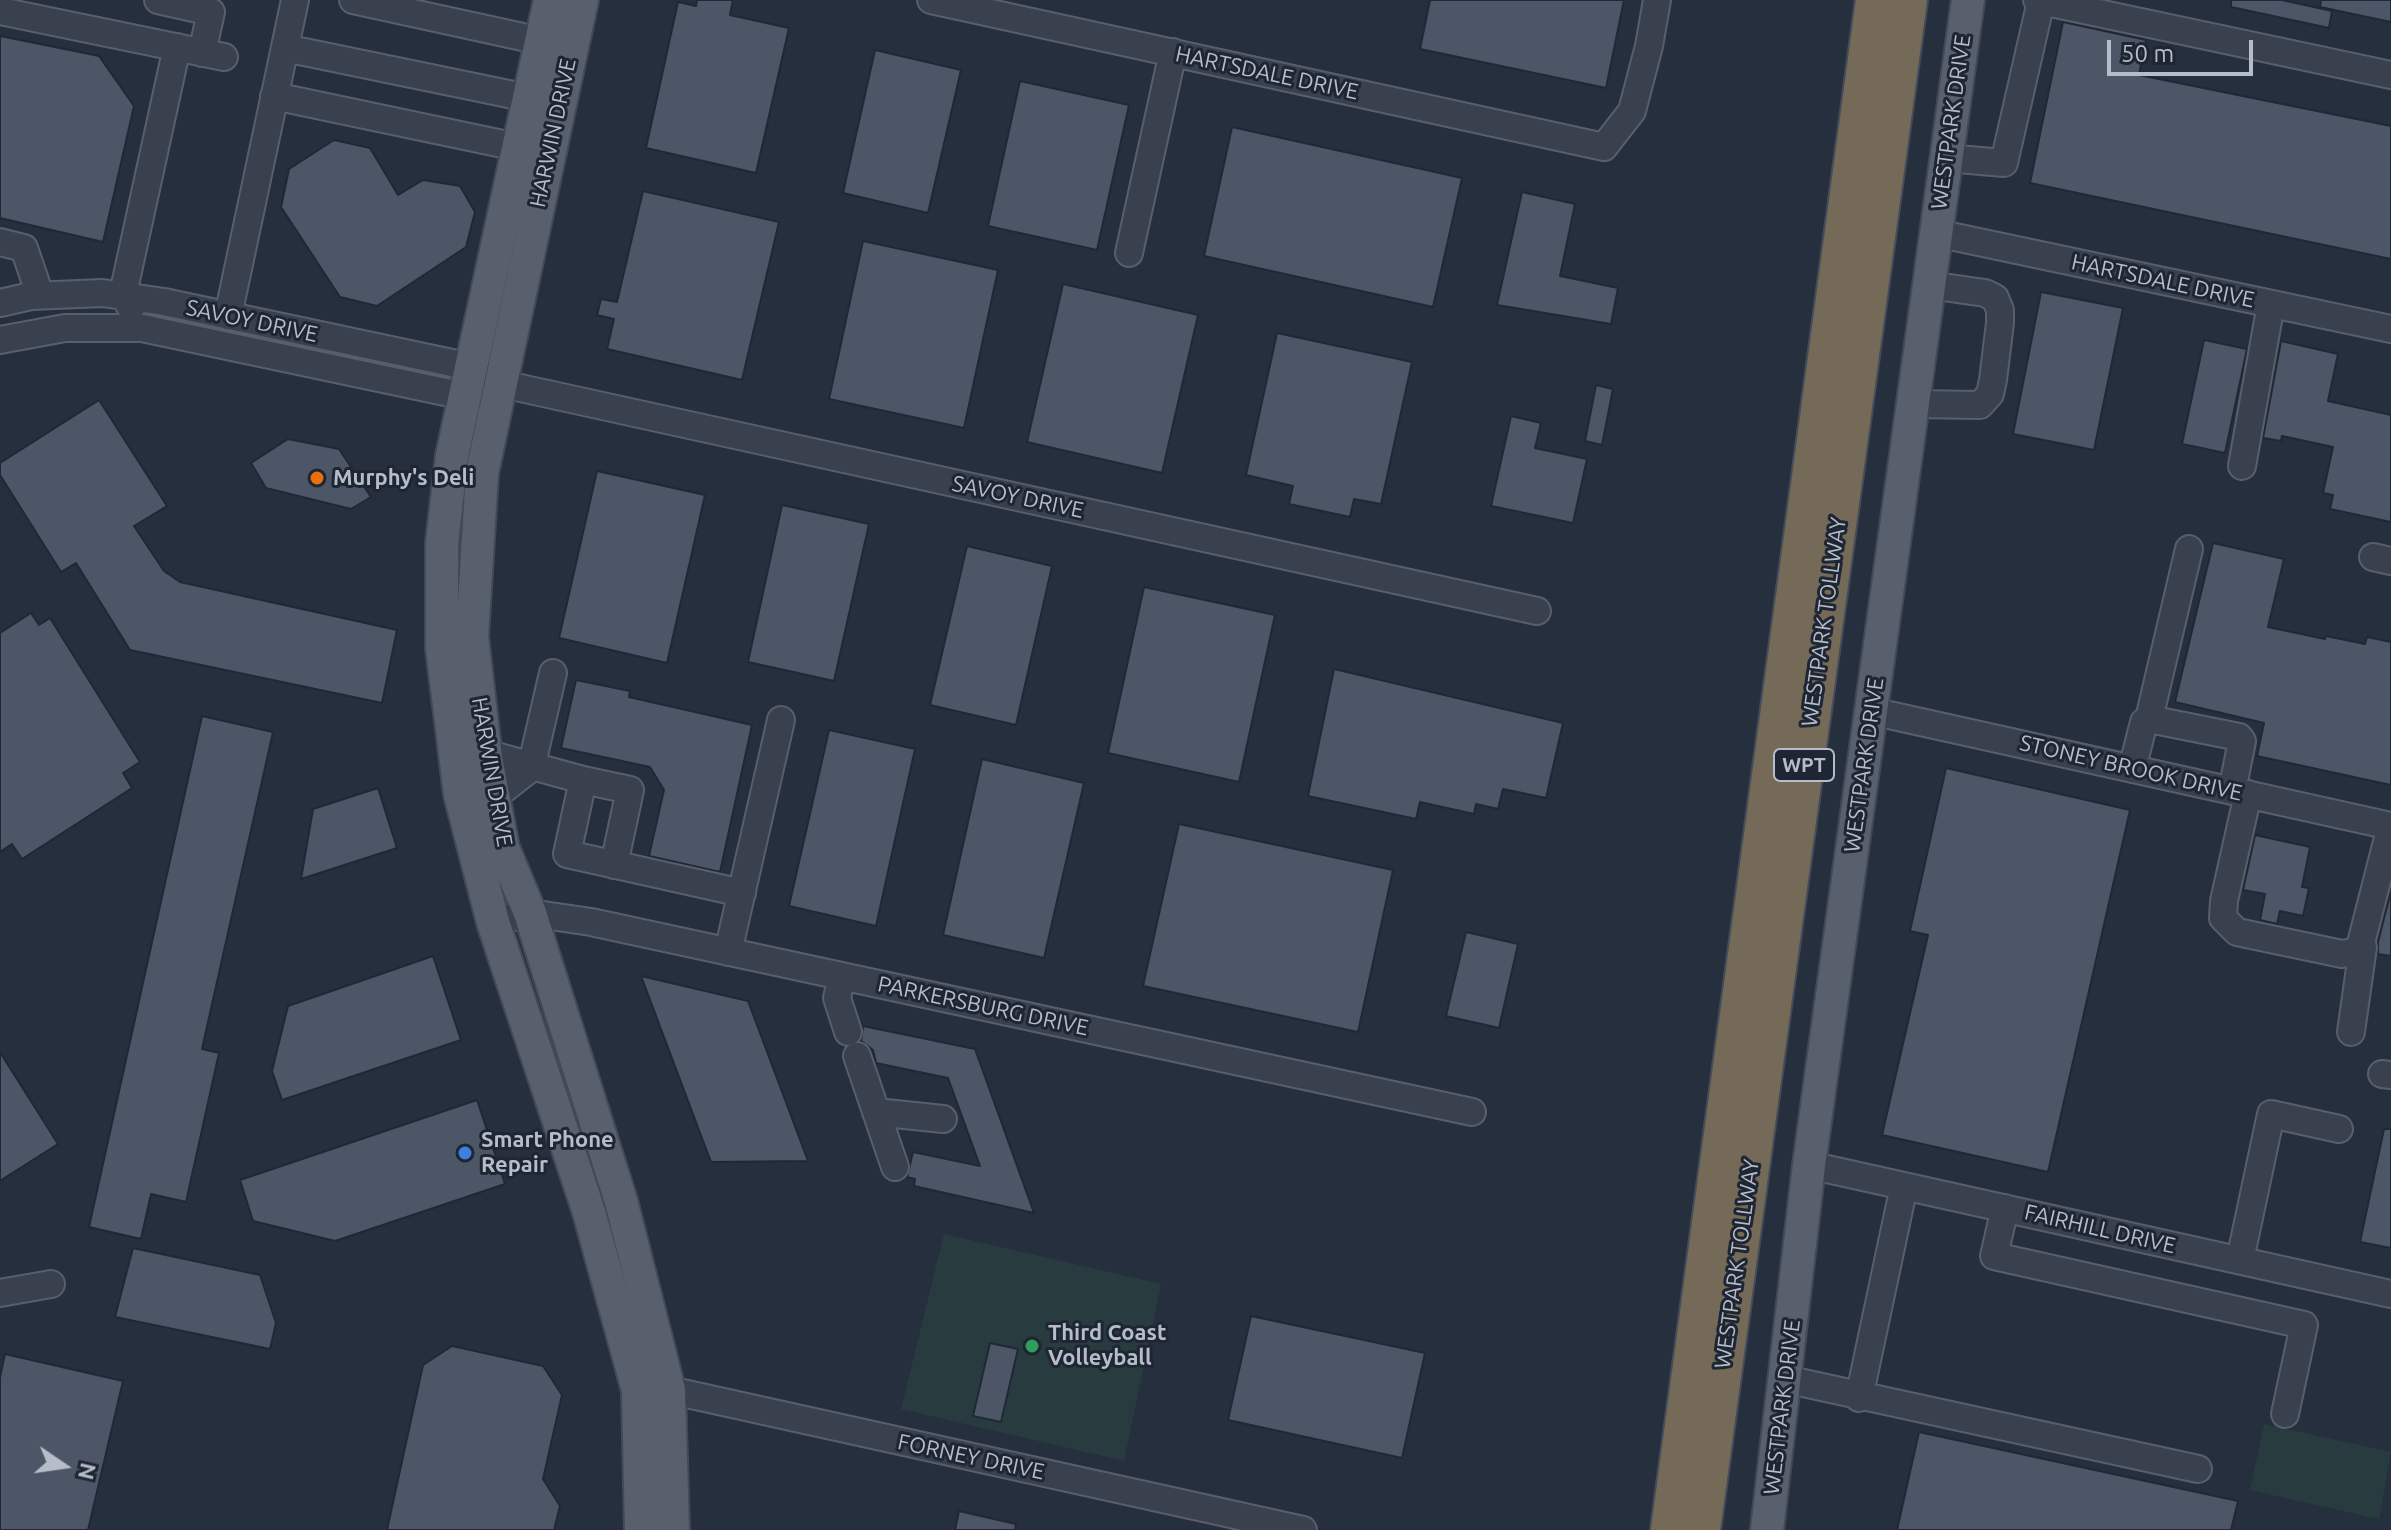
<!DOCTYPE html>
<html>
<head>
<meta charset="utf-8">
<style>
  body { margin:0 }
  #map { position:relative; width:2391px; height:1530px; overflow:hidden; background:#262f3e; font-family:Ubuntu,sans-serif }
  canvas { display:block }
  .north { position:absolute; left:24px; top:1426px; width:80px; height:80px; -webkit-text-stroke:6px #1f2633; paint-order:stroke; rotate:103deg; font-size:22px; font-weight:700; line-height:32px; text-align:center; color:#b6bdc9 }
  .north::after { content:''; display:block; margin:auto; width:28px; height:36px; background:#b6bdc9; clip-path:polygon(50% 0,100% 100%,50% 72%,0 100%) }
  .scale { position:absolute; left:2107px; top:40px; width:146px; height:36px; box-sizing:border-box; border:4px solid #b6bdc9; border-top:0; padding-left:10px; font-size:24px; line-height:28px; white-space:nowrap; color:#b6bdc9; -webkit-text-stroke:6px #1f2633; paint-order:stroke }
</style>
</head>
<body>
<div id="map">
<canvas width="2391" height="1530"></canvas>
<div class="north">N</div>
<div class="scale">50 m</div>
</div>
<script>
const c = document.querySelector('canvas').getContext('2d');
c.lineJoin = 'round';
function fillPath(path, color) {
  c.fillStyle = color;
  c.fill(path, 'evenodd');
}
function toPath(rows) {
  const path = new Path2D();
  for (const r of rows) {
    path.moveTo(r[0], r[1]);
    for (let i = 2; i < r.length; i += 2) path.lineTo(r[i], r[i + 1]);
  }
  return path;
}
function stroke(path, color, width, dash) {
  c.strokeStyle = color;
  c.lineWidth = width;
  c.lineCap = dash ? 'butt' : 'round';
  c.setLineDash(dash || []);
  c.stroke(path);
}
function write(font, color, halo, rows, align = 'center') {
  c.font = font + ' Ubuntu,sans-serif';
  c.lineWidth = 6;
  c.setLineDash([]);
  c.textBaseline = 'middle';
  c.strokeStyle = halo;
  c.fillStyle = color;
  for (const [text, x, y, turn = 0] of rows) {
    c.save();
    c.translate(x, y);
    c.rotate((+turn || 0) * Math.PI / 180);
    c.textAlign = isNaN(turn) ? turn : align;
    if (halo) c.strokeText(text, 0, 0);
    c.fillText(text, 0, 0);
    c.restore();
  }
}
fillPath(toPath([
  [944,1234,1161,1284,1124,1461,901,1409],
  [2264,1424,2391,1452,2379,1519,2250,1490]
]), '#283c3f');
const building = toPath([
  [697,0,733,0,730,15,789,28,756,173,646,148,678,2,696,6,697,0],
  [1430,0,1624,0,1606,88,1420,49,1430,0],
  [2231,0,2282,0,2332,11,2329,28,2231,7,2231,0],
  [2321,0,2391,0,2391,22,2320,7,2321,0],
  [2063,22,2146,40,2139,75,2391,126,2391,259,2030,183,2063,22],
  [0,36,99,56,134,106,103,242,0,218,0,36],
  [875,50,961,70,928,213,843,193,875,50],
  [1020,81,1129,105,1097,250,988,226,1020,81],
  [1232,127,1462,178,1433,307,1204,256,1232,127],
  [334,140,370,148,398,195,423,180,460,186,475,212,466,247,377,306,340,297,281,207,289,169,334,140],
  [643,191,779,222,742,380,607,349,614,319,597,315,601,299,617,302,643,191],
  [1522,192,1575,204,1560,276,1618,288,1611,324,1497,305,1522,192],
  [863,241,998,270,964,428,829,399,863,241],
  [1063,284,1198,315,1162,473,1027,442,1063,284],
  [2041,292,2123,308,2094,450,2013,434,2041,292],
  [1277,333,1412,362,1381,504,1354,499,1350,517,1289,504,1293,486,1246,475,1277,333],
  [2204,340,2247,349,2225,453,2182,444,2204,340],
  [2281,341,2338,354,2328,401,2391,415,2391,522,2330,509,2333,495,2323,493,2333,447,2282,436,2281,441,2263,438,2281,341],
  [1596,385,1613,389,1602,445,1585,441,1596,385],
  [99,400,167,506,134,526,164,571,180,582,397,630,382,703,130,650,76,563,61,572,0,475,0,463,99,400],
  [1511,416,1541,423,1535,448,1587,459,1573,523,1491,506,1511,416],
  [288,439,339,449,371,497,351,509,266,488,251,463,288,439],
  [597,471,705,495,667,663,559,638,597,471],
  [782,505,869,524,834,681,748,662,782,505],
  [2213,543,2284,559,2268,627,2325,639,2326,636,2365,644,2367,637,2391,642,2391,785,2257,756,2264,723,2175,702,2213,543],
  [967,546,1052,566,1016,725,930,705,967,546],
  [1144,587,1275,615,1239,782,1108,753,1144,587],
  [31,613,39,625,50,618,140,762,123,773,132,788,22,859,12,844,0,852,0,633,31,613],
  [1334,669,1563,723,1546,798,1503,789,1498,809,1476,804,1474,814,1420,802,1416,819,1308,796,1334,669],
  [576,680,630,691,629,697,752,725,720,872,649,856,664,790,650,767,561,748,576,680],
  [202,716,273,732,202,1049,219,1053,186,1202,151,1194,141,1239,89,1227,202,716],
  [829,730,915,749,876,926,789,906,829,730],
  [982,759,1084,783,1044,958,943,935,982,759],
  [1946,768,2130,810,2048,1172,1882,1135,1928,935,1910,931,1946,768],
  [378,788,397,848,301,879,313,809,378,788],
  [1179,824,1393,870,1358,1032,1143,986,1179,824],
  [2255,835,2310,847,2302,887,2309,888,2303,916,2280,911,2277,924,2260,920,2265,894,2243,890,2255,835],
  [2391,891,2391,956,2378,954,2378,942,2391,891],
  [1466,932,1518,944,1499,1028,1446,1016,1466,932],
  [433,956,461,1040,282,1100,272,1071,288,1006,433,956],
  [641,976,748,1001,808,1161,711,1162,641,976],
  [863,1026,975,1049,1034,1213,914,1186,915,1179,907,1177,913,1152,980,1166,948,1078,876,1063,873,1050,861,1041,863,1026],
  [0,1052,58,1144,0,1181,0,1052],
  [477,1100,505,1184,335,1241,253,1221,240,1180,477,1100],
  [2384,1129,2391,1129,2391,1248,2360,1242,2384,1129],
  [133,1248,260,1275,276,1323,270,1349,115,1317,133,1248],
  [1251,1316,1425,1353,1402,1458,1228,1420,1251,1316],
  [990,1343,1018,1349,1001,1422,973,1416,990,1343],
  [452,1346,543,1366,562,1395,543,1479,560,1506,554,1530,387,1530,423,1365,452,1346],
  [5,1354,123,1381,88,1530,0,1530,0,1377,5,1354],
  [1919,1432,2238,1501,2231,1530,1897,1530,1919,1432],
  [959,1511,1016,1524,1015,1530,955,1530,959,1511]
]);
fillPath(building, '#4c5667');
stroke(building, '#212835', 2);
const minor = toPath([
  [158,0,211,12,202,53],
  [353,0,541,41],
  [931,0,1604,147,1632,111,1649,46,1657,0],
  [2037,0,2391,75],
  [0,11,224,57],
  [285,48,528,98],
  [274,96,517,147],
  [1946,158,2004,163,2041,1],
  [1936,233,2391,329],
  [0,242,24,248,40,295],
  [1129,253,1173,52],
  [0,303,31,296,103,293,164,302,471,367,499,383,516,387,1537,611],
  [131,308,123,294,177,47],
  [228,316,295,0],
  [0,340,65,328,142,328,464,396,481,390],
  [1913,404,1980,405,1990,394,1993,380,2000,323,2000,310,1995,298,1985,293,1929,285],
  [2242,466,2271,304],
  [2373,557,2391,561],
  [1871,711,2391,826],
  [2149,719,2189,549],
  [485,753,583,780,567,854,742,893],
  [2132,769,2144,722,2149,719,2239,737,2242,741,2232,791],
  [583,780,630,790,614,865],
  [2248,794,2224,901,2223,918,2237,932,2342,954,2359,951,2391,826],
  [494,797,531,768,553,673],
  [493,922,530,913,591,922,1472,1112],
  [728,952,781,720],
  [842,976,837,998,848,1032],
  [2351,1032,2363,947],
  [857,1056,895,1167],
  [2382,1074,2391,1075],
  [876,1112,943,1119],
  [1809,1165,2391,1294],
  [2005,1208,1994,1256,2304,1325,2285,1414],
  [2240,1260,2271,1114,2339,1129],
  [0,1293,51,1284],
  [1785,1379,2198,1469],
  [650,1390,669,1390,1303,1530],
  [1859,1398,1904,1186]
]);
const major = toPath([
  [550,0,452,456,442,543,442,648,460,794,493,922,589,1212,638,1390,641,1530],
  [582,0,482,473,472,637,486,758,503,848,530,913,621,1201,669,1390,673,1530],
  [1767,1530,1809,1165,1968,0]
]);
const highway = toPath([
  [1670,1530,1875,0],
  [1701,1530,1908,0]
]);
stroke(minor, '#585f6c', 30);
stroke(major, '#434a57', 36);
stroke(highway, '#454c59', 42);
stroke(minor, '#3a414e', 26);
stroke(major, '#58606e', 32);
stroke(highway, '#746a57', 38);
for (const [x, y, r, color] of [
  [317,478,8,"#e8710a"],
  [465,1153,8,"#3f7fe0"],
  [1032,1346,8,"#2e9e5b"]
]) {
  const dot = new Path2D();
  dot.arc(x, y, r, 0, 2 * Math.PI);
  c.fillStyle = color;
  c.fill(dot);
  stroke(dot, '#1f2633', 3);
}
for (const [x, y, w] of [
  [1804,765,60]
]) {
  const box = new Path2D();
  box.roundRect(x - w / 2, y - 16, w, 32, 6);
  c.fillStyle = '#1f2633';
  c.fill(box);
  stroke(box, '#b6bdc9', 2);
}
write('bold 20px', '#b6bdc9', null, [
  ["WPT",1804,765]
]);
write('22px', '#b6bdc9', '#1f2633', [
  ["HARTSDALE DRIVE",1267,73,12],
  ["WESTPARK DRIVE",1951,122,-82],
  ["HARWIN DRIVE",553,133,-78],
  ["HARTSDALE DRIVE",2163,281,12],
  ["SAVOY DRIVE",252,321,12],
  ["SAVOY DRIVE",1018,497,12],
  ["WESTPARK TOLLWAY",1824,622,-82],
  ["WESTPARK DRIVE",1864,765,-82],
  ["STONEY BROOK DRIVE",2131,768,13],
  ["HARWIN DRIVE",492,772,80],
  ["PARKERSBURG DRIVE",983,1006,12],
  ["FAIRHILL DRIVE",2100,1229,13],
  ["WESTPARK TOLLWAY",1737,1264,-82],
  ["WESTPARK DRIVE",1782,1407,-83],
  ["FORNEY DRIVE",971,1457,12]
]);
write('bold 22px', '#b6bdc9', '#1f2633', [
  ["Murphy's Deli",333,478],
  ["Smart Phone",481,1140],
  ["Repair",481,1165],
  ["Third Coast",1048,1333],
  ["Volleyball",1048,1358]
], 'left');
</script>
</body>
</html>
